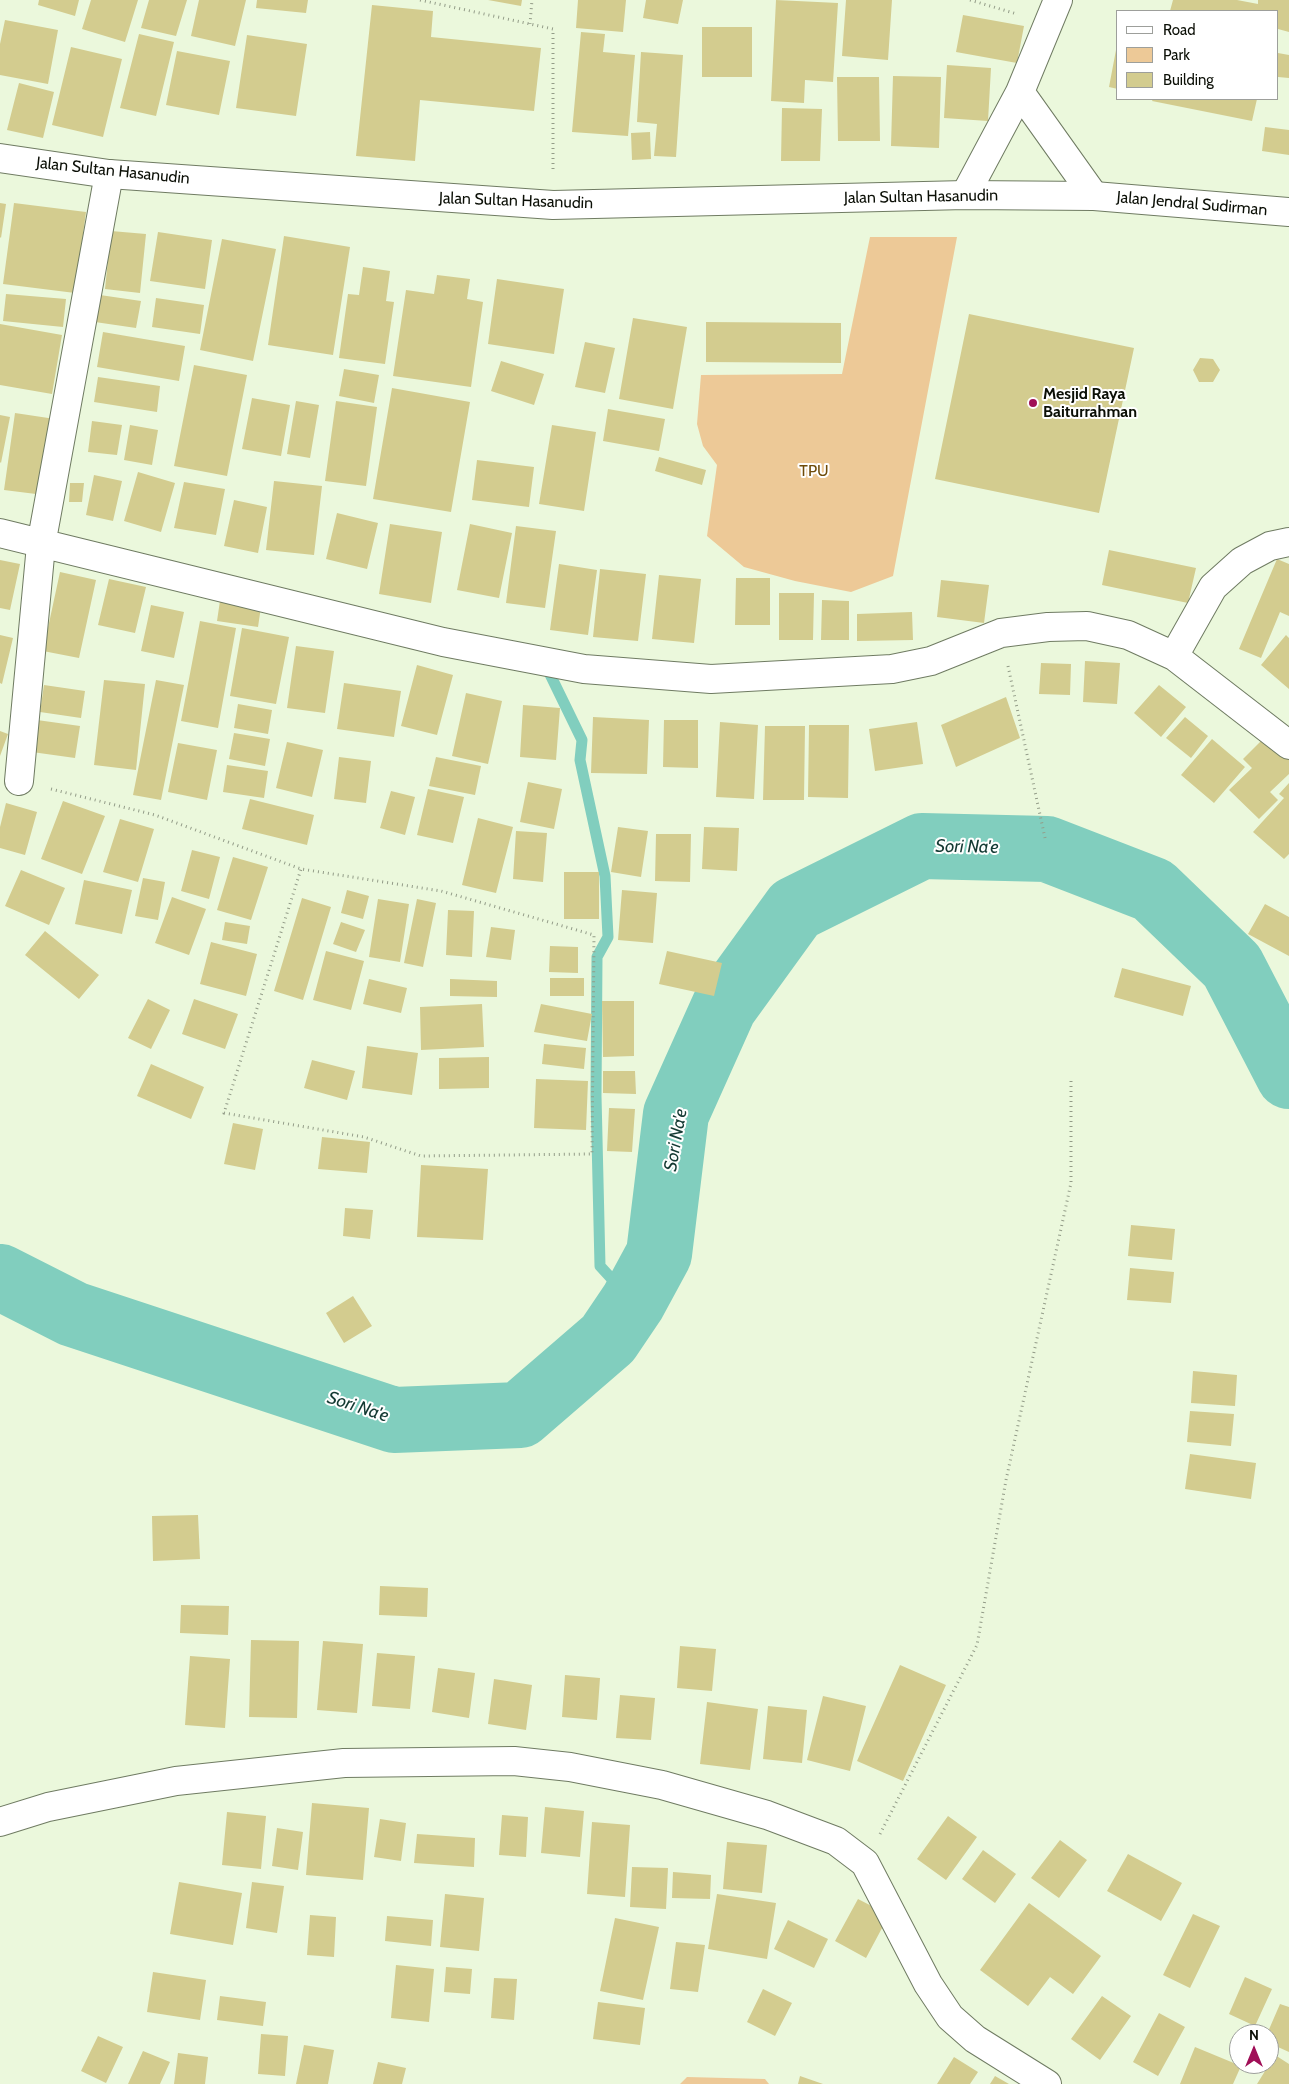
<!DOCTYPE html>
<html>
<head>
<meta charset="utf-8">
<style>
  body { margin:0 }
  #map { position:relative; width:1289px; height:2084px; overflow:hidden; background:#ebf8dc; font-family:Cabin,sans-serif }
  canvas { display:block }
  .legend { position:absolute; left:1116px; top:10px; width:162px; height:90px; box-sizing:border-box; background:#fff; border:1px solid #9d9f9b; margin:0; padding:6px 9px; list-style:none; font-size:15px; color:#0b0f06 }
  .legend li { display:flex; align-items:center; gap:10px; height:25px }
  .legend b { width:25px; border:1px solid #9d9f9b }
  .north { position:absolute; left:1229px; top:2024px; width:50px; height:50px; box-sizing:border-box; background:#fff; border:1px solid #9d9f9b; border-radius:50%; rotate:0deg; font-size:14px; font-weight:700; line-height:20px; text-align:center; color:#0b0f06 }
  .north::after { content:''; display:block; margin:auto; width:18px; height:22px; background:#a00f57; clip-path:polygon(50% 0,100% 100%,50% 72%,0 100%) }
</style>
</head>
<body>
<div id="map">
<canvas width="1289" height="2084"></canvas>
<ul class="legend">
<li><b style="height:6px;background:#fff"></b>Road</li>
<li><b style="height:14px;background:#edc997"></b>Park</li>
<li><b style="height:14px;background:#d3cc8f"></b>Building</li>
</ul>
<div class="north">N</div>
</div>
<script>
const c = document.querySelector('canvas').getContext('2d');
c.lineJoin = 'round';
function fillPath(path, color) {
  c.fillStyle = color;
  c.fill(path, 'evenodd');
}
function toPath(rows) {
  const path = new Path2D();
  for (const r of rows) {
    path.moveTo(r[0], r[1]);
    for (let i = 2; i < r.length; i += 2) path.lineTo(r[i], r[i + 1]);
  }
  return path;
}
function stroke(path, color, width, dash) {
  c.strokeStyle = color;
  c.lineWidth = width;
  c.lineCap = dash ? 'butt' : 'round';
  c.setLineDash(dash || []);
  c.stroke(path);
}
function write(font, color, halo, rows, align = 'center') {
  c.font = font + ' Cabin,sans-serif';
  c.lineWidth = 4;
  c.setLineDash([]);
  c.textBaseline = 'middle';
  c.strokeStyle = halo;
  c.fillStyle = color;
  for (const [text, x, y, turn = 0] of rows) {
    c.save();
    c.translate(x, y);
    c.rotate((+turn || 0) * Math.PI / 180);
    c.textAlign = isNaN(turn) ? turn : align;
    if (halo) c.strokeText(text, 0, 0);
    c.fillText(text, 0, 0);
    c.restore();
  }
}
fillPath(toPath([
  [870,237,957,237,893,576,851,592,795,581,744,567,707,536,717,465,703,446,697,424,701,375,842,374],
  [687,2077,765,2079,769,2084,680,2084]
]), '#edc997');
stroke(toPath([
  [545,664,582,740,580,760,605,876,608,937,597,957,596,1096,600,1266,633,1302]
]), '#81cebe', 11);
stroke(toPath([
  [0,1277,73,1314,394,1420,520,1415,608,1339,633,1302,659,1254,676,1114,724,1007,795,909,922,846,1047,849,1153,890,1232,966,1289,1076]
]), '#81cebe', 66);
fillPath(toPath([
  [39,0,79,0,75,16,38,5],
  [91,0,138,0,125,42,82,29],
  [149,0,187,0,176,36,141,28],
  [199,0,246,0,235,46,191,36],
  [257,0,308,0,306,13,256,8],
  [488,0,522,0,521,6],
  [578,0,626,0,623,32,576,28],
  [646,0,683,0,678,24,643,18],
  [776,0,838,3,833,82,805,80,804,103,771,101],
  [846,0,892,0,888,60,842,56],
  [1173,0,1237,0,1258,4,1258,0,1289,0,1289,32,1278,29,1278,11,1170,11],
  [372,5,433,11,431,37,541,48,534,111,420,100,415,161,356,156],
  [963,15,1024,26,1017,63,956,52],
  [5,20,58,30,48,84,0,75,0,44],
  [702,27,752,27,752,77,702,77],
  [581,32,605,34,603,52,635,55,628,136,572,132],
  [139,34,174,42,156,116,120,108],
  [247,35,307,44,296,116,236,108],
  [71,47,122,59,103,137,52,125],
  [1116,50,1118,50,1118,89,1109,87],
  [177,51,230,61,219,115,166,105],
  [641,52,683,55,676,157,654,156,657,124,637,122],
  [1278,53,1289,55,1289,78,1278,77],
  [947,65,991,68,988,121,944,118],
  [893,76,941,77,939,148,891,146],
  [837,77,879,77,880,141,838,141],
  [19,83,54,92,43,138,7,130],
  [1153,99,1257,99,1252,121,1152,101],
  [782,108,822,109,820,161,781,161],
  [1265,127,1289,130,1289,155,1262,151],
  [650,132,651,159,632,160,631,133],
  [0,203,6,204,1,238,0,237],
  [14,203,86,212,75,293,3,284],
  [111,231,146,234,140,293,105,289],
  [158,232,212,240,205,289,150,281],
  [284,236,350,247,333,355,268,345],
  [222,239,276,249,253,361,200,350],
  [363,267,390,271,386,301,394,302,385,364,339,358,348,294,359,295],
  [437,275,470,279,467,299,483,302,471,387,393,376,406,290,434,294],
  [497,279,564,289,554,354,488,344],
  [6,294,66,299,63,327,3,321],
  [100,295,141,301,136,328,95,322],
  [156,298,204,305,200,334,152,327],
  [969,314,1134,348,1099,513,935,479],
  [633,318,687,327,673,409,619,399],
  [706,322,841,323,841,363,706,362],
  [0,324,62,335,52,394,0,385],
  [103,332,185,346,179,381,97,367],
  [585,342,615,348,605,393,575,387],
  [1200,358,1213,359,1220,370,1213,382,1199,382,1193,370],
  [501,361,544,374,534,405,491,391],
  [194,365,247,375,227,476,174,466],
  [344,369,379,375,374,403,339,396],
  [98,377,160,386,157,412,94,402],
  [392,388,470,402,451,512,373,499],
  [252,398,290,405,281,456,242,449],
  [296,401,319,405,310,458,287,454],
  [336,401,377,407,366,486,325,481],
  [608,409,665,419,659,451,603,441],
  [15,413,55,419,44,495,4,490],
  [0,415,10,417,1,463,0,462],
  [92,421,122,425,117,455,88,452],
  [130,425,158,430,152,465,124,460],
  [552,425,596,432,584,511,539,504],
  [659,457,706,470,702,485,655,471],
  [477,460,534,467,529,507,472,500],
  [138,472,175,483,161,532,124,521],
  [94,475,122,481,113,521,86,515],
  [274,481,322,486,314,555,266,550],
  [184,482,225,489,216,535,174,528],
  [70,483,84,483,82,502,69,502],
  [234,500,267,507,258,553,224,546],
  [337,513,378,523,367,569,326,559],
  [390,524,442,532,431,603,379,594],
  [470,524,512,533,499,598,457,590],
  [516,526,556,531,545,608,506,603],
  [1109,550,1196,568,1188,603,1102,585],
  [1277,559,1289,564,1289,616,1280,612,1261,658,1239,649],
  [0,560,20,564,10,610,0,608],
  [559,564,597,570,588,635,550,630],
  [600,569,646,574,638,641,593,637],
  [60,572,96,580,79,658,43,651],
  [659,575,701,579,694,643,652,639],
  [736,578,770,578,770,625,735,625],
  [109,579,146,587,135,633,98,625],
  [941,580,989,585,984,623,937,617],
  [779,593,814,593,813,640,779,640],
  [221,594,262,600,258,627,217,621],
  [822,600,849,601,849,640,821,640],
  [151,605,184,612,174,658,141,651],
  [912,612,913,640,857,641,857,614],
  [200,621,236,628,218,728,181,721],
  [242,628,289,637,276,704,230,696],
  [0,635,13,638,2,684,0,683],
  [1286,635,1289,638,1289,689,1261,665],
  [296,646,334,651,325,713,287,708],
  [1085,661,1120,663,1117,704,1083,702],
  [1041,663,1071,664,1070,695,1039,694],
  [417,665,453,675,437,735,401,726],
  [104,680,145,684,136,770,94,765],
  [156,680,184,685,161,800,133,795],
  [344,683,401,691,394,737,337,729],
  [44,685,85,691,81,718,40,712],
  [1159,685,1186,707,1161,737,1134,713],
  [466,693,502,701,488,764,452,756],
  [1006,697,1020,738,956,767,941,725],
  [238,704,272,710,268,734,234,728],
  [523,705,560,708,556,760,520,757],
  [593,717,649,720,647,774,591,773],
  [1185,717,1208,736,1191,758,1166,738],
  [37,720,80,726,75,758,32,752],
  [664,720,698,720,698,768,663,767],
  [720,722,758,725,754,799,716,797],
  [917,722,923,764,875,771,869,729],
  [809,725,849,725,848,798,808,797],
  [765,726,805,726,804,800,763,800],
  [0,731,8,734,0,756],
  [234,733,270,739,265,766,229,759],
  [1265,737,1289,760,1289,774,1270,792,1278,800,1259,819,1229,790,1252,768,1243,759],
  [1212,739,1245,767,1214,803,1181,775],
  [287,742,323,750,312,797,276,788],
  [178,743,217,750,207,800,168,792],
  [339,757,371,761,366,803,334,799],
  [436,757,481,766,475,795,429,786],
  [227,765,268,771,264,798,223,792],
  [528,782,562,789,554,829,520,822],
  [1289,783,1289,854,1284,859,1253,832,1284,798,1279,794],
  [428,789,464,797,453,843,417,835],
  [391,791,415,797,405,835,380,828],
  [250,799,314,815,307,845,242,829],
  [63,801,105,816,82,874,41,859],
  [6,803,37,812,25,855,0,848,0,827],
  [478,818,513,827,496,893,462,885],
  [120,819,154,829,138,882,103,872],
  [618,827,648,831,641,877,611,872],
  [704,827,739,828,737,871,702,869],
  [516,831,547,833,543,882,513,879],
  [656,834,691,834,690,882,655,881],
  [192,850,220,857,209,899,181,891],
  [233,857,268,867,251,920,217,910],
  [21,870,65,888,49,925,5,906],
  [564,872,599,872,599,919,564,919],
  [143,878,165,882,158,920,135,916],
  [84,880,132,890,122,934,75,924],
  [347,890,369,896,363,919,341,913],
  [622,890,657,893,653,943,618,940],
  [172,897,206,909,189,955,155,943],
  [302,898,331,907,303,1000,274,991],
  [378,899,409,904,400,962,369,957],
  [417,899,436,903,423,967,404,963],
  [1265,904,1289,917,1289,956,1248,934],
  [448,910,474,911,472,957,446,955],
  [225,922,250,926,247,944,222,940],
  [341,922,365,930,356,952,333,944],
  [491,927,515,930,511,960,486,957],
  [45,931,99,975,79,999,25,955],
  [211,942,257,954,246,996,200,984],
  [550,946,578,947,578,973,549,972],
  [326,951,364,961,351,1010,313,1000],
  [667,951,722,963,714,996,659,984],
  [1122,968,1191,986,1183,1016,1114,997],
  [550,978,584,978,584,996,550,996],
  [369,979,407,988,401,1013,363,1004],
  [450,979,497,981,497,997,450,996],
  [148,999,170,1010,151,1049,128,1038],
  [194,999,238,1014,225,1049,182,1034],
  [602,1001,634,1001,634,1056,603,1057],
  [482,1004,484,1047,421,1050,420,1007],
  [541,1004,592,1014,587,1041,534,1032],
  [544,1044,586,1048,584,1069,542,1064],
  [367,1046,418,1053,412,1095,362,1088],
  [489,1057,489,1088,439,1089,439,1058],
  [312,1060,355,1071,347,1100,304,1088],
  [151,1064,204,1087,191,1119,137,1096],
  [603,1071,635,1071,636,1094,603,1093],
  [536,1079,588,1081,586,1130,534,1128],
  [609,1108,635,1109,632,1152,607,1151],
  [233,1123,263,1129,255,1170,224,1164],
  [322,1137,370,1142,367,1173,318,1169],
  [421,1165,488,1169,483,1240,417,1237],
  [345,1208,373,1210,370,1239,343,1236],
  [1131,1225,1175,1229,1172,1260,1128,1256],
  [1130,1268,1174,1272,1171,1303,1127,1300],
  [353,1296,372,1326,344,1343,326,1313],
  [1193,1371,1237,1375,1235,1406,1191,1403],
  [1190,1411,1234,1414,1231,1446,1187,1442],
  [1190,1454,1256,1463,1251,1499,1185,1489],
  [198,1515,200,1559,153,1561,152,1516],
  [380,1586,428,1588,427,1617,379,1615],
  [181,1605,229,1606,228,1635,180,1633],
  [251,1640,299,1641,297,1718,249,1717],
  [323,1641,363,1644,357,1713,317,1710],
  [680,1646,716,1649,712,1691,677,1688],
  [377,1653,415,1656,410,1709,372,1706],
  [190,1656,230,1659,225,1728,185,1725],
  [900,1665,946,1685,903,1781,857,1761],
  [438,1668,475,1673,469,1718,432,1712],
  [565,1675,600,1678,597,1720,562,1717],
  [494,1679,532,1685,526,1730,488,1724],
  [620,1695,655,1698,651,1740,616,1738],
  [823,1696,866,1706,850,1771,807,1760],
  [707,1702,758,1709,750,1770,700,1764],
  [768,1706,807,1710,802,1763,763,1759],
  [312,1803,369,1808,363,1880,306,1875],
  [545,1807,584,1811,580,1857,541,1853],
  [227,1812,266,1816,261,1869,222,1865],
  [502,1815,528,1817,526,1857,499,1855],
  [948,1816,977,1837,946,1880,917,1859],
  [380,1819,406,1823,401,1861,374,1857],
  [592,1822,630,1825,625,1897,587,1894],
  [277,1828,303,1832,298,1870,272,1866],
  [417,1834,475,1838,474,1867,414,1863],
  [1060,1840,1087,1860,1059,1898,1031,1878],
  [727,1842,767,1845,762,1893,723,1889],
  [983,1850,1016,1874,995,1903,962,1879],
  [1128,1854,1182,1883,1161,1921,1107,1891],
  [632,1867,668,1868,666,1909,630,1907],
  [673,1872,711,1875,710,1899,672,1898],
  [179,1882,242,1893,233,1945,170,1934],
  [252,1882,284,1886,277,1933,246,1928],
  [445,1894,484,1898,479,1951,440,1947],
  [717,1894,776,1903,767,1959,708,1949],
  [858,1899,889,1915,866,1958,835,1941],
  [1029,1903,1101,1956,1073,1994,1050,1977,1028,2006,980,1970],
  [1193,1914,1220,1926,1190,1988,1163,1975],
  [310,1915,336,1917,334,1957,307,1955],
  [387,1916,433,1920,431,1946,385,1941],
  [615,1918,659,1927,643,2000,600,1991],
  [788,1920,828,1939,814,1968,774,1949],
  [676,1942,705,1945,698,1992,670,1989],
  [396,1965,434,1969,429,2022,391,2018],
  [446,1967,472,1969,470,1994,444,1992],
  [153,1972,206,1980,200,2020,147,2012],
  [1245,1977,1272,1989,1255,2026,1229,2014],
  [494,1978,517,1979,514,2020,491,2018],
  [763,1989,792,2003,775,2036,747,2022],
  [220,1996,266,2002,263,2026,217,2020],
  [1102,1996,1131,2016,1100,2060,1071,2039],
  [598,2002,645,2008,640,2045,593,2039],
  [1280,2004,1289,2007,1289,2052,1269,2043,1269,2034,1267,2034],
  [1159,2013,1185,2027,1158,2076,1133,2062],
  [261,2034,288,2036,285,2076,258,2074],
  [98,2036,123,2047,106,2083,81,2071],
  [304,2045,334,2050,328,2084,296,2084],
  [1195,2047,1241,2066,1233,2084,1180,2084],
  [143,2051,170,2062,160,2084,128,2084],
  [178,2053,208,2057,205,2084,174,2084],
  [1275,2055,1289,2064,1289,2084,1257,2084],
  [954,2057,978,2072,970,2084,937,2084],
  [378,2062,406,2068,402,2084,373,2084],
  [800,2076,823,2084,798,2084],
  [995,2076,1009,2084,990,2084]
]), '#d3cc8f');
const street = toPath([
  [0,533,443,642,584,669,711,679,892,669,931,661,1001,633,1048,627,1087,626,1128,635,1174,656,1289,745],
  [1174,656,1213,587,1242,561,1270,546,1289,542],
  [19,781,41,545,109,174],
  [0,1822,48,1807,176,1781,344,1763,514,1761,570,1767,662,1785,767,1815,836,1841,865,1863,928,1984,950,2017,975,2039,1047,2084]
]);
const secondary = toPath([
  [1020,92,1094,196],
  [965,195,1020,92,1058,0]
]);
const highway = toPath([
  [0,158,109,174,553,205,965,195,1094,196,1289,212]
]);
stroke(street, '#6f7b62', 30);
stroke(secondary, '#6f7b62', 30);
stroke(highway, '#6f7b62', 30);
stroke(toPath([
  [420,0,553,29,553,172],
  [970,0,1017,14],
  [530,24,532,0],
  [1008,666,1045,838],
  [51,789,155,815,301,869,441,891,594,935,592,1154,421,1156,364,1137,224,1113,301,869],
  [880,1834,977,1645,1006,1480,1071,1183,1071,1081]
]), '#939c88', 3, [1, 4]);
stroke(street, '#fff', 28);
stroke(secondary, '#fff', 28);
stroke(highway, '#fff', 28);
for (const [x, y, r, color] of [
  [1033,403,5,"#a00f57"]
]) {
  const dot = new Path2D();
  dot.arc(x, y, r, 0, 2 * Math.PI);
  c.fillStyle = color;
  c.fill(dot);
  stroke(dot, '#fff', 2);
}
write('16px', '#0b0f06', '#fff', [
  ["Jalan Sultan Hasanudin",113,171,6],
  ["Jalan Sultan Hasanudin",921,197,-1],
  ["Jalan Sultan Hasanudin",516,201,2],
  ["Jalan Jendral Sudirman",1192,204,5]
]);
write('bold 16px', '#0b0f06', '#fff', [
  ["Mesjid Raya",1043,394],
  ["Baiturrahman",1043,412]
], 'left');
write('16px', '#6e4b09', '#fff', [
  ["TPU",814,471]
]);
write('italic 18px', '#143a33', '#fff', [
  ["Sori Na'e",967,847,1],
  ["Sori Na'e",676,1140,-80],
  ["Sori Na'e",358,1407,18]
]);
</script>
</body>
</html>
